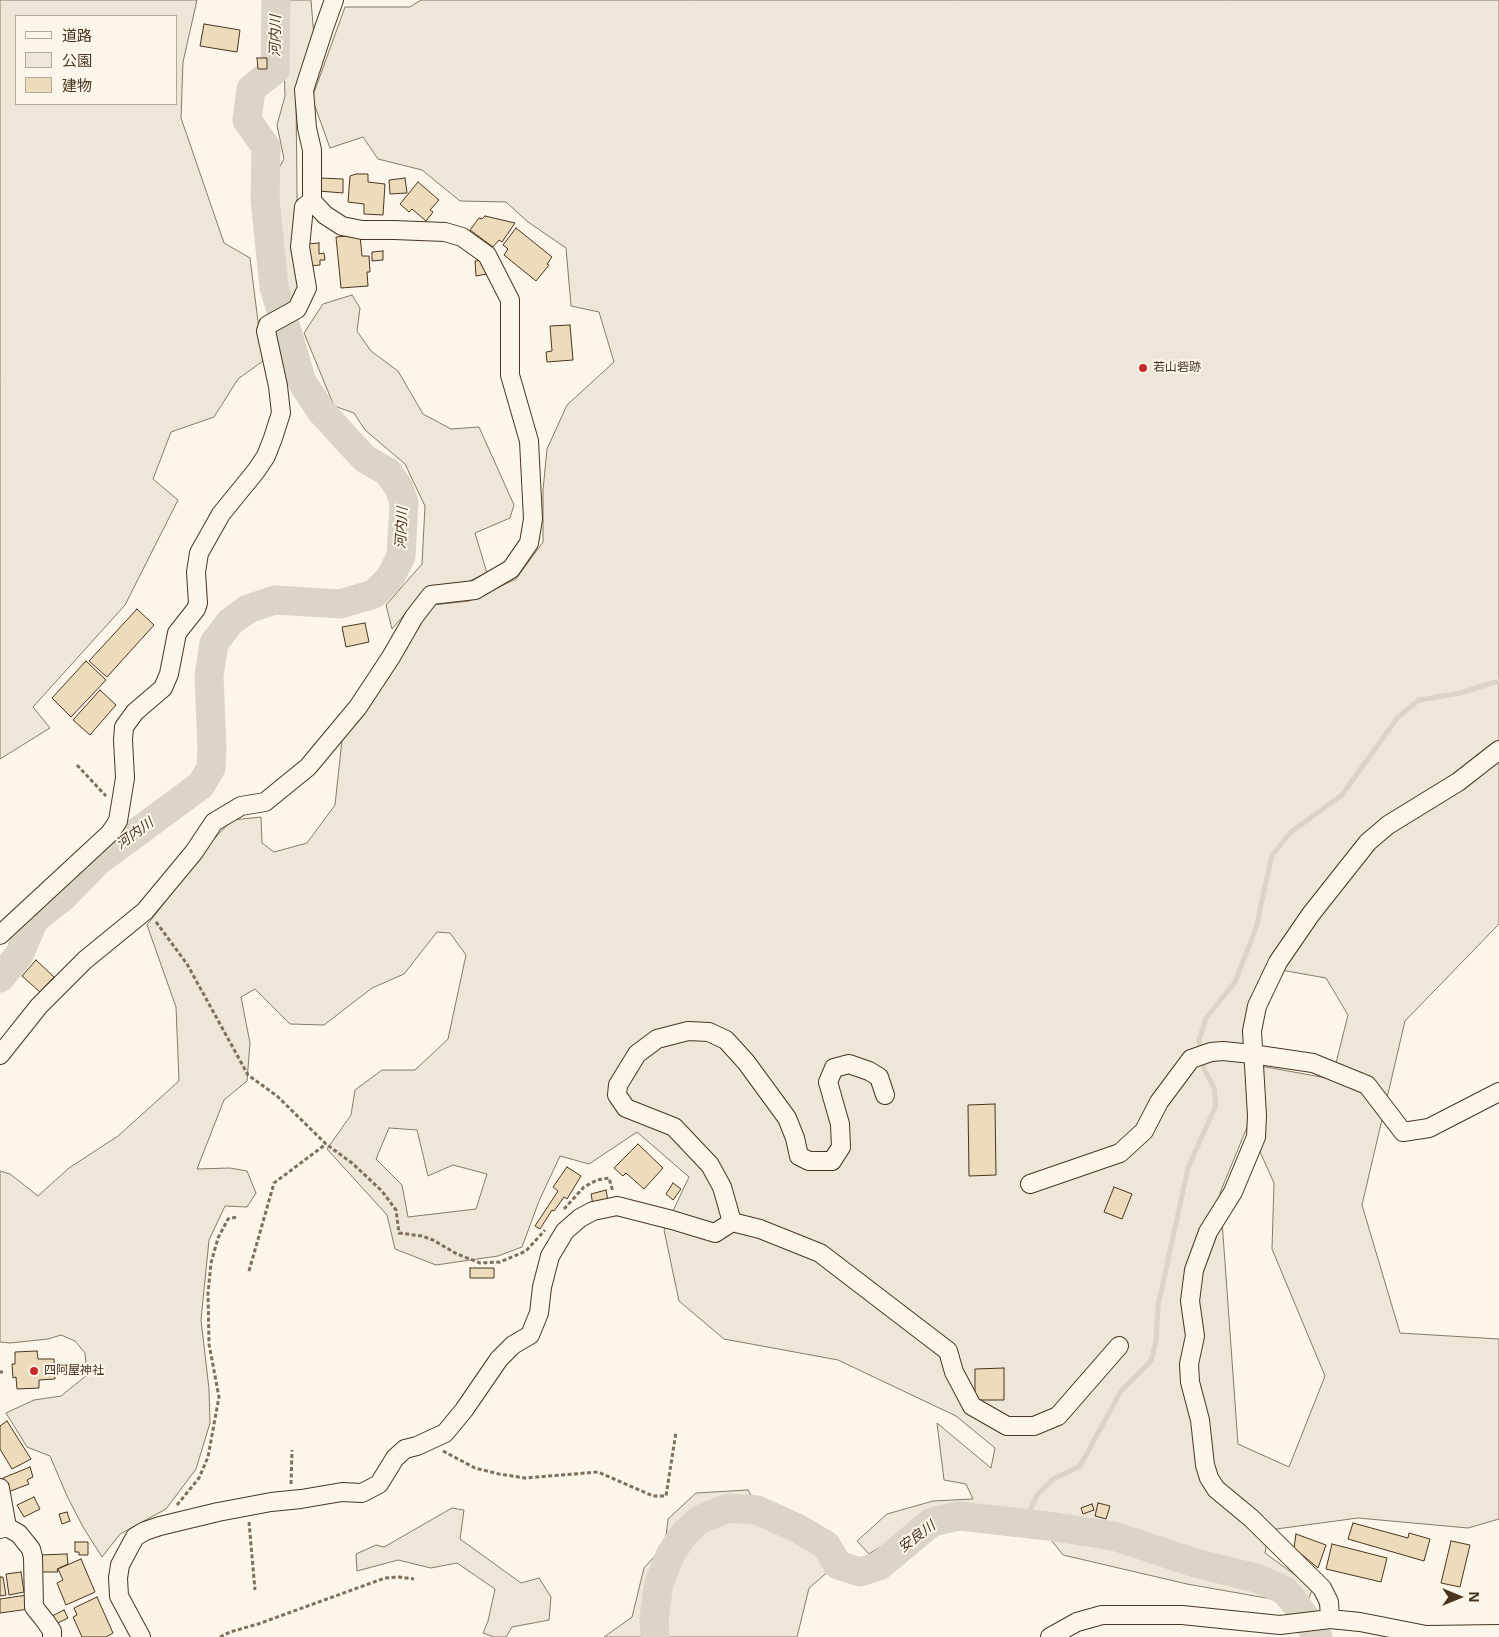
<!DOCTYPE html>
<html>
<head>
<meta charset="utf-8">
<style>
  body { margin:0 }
  #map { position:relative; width:1499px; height:1637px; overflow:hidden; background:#fbf6e9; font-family:"Noto Sans","Noto Sans JP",sans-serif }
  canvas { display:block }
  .legend { position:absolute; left:15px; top:15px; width:162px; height:90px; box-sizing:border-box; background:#fbf6e9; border:1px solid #b4a999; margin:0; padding:6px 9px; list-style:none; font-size:15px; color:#4a3520 }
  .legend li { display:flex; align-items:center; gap:10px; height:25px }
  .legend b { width:25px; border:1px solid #b4a999 }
  .north { position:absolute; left:1434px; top:1572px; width:50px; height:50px; -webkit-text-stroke:4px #fbf6e9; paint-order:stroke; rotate:90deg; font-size:14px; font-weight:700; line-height:20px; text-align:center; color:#4a3520 }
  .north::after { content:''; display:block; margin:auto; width:18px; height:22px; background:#4a3520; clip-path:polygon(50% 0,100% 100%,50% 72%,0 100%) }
</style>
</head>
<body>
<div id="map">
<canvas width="1499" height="1637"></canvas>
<ul class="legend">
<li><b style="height:6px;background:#fbf6e9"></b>道路</li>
<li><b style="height:14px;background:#ede6d9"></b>公園</li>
<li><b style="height:14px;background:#ecdcbc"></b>建物</li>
</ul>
<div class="north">N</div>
</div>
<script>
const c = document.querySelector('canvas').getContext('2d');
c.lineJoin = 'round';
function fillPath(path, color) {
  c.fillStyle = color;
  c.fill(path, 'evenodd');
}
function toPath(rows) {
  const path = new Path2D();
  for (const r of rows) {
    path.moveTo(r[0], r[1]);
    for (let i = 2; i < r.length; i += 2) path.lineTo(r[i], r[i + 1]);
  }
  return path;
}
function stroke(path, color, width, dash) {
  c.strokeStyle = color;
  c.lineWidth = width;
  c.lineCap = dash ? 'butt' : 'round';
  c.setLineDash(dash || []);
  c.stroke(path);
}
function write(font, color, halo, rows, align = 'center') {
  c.font = font + ' "Noto Sans","Noto Sans JP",sans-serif';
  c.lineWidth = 4;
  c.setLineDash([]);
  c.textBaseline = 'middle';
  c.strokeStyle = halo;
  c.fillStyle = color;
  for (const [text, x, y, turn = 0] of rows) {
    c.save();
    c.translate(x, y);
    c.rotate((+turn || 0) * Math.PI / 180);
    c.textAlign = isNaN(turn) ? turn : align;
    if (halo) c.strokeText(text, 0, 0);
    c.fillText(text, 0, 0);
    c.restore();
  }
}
const green = toPath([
  [0,0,197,0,183,62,181,118,224,243,250,258,263,361,238,379,214,417,171,432,153,479,178,500,125,605,33,707,50,728,0,759,0,0],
  [16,16,176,16,176,104,16,104,16,16],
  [282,0,311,0,314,37,296,96,298,288,291,300,279,275,270,184,284,159,277,125,285,96,282,0],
  [421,0,1499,0,1499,924,1405,1021,1362,1205,1400,1333,1499,1339,1499,1519,1468,1528,1358,1518,1269,1530,1265,1553,1313,1588,1306,1605,1187,1584,1063,1555,1052,1541,1052,1522,935,1512,869,1554,857,1541,887,1514,933,1501,973,1499,966,1484,944,1480,937,1423,991,1468,995,1448,956,1416,838,1360,724,1339,679,1301,664,1230,689,1177,637,1132,589,1164,560,1156,539,1201,522,1247,498,1256,436,1265,395,1249,387,1215,327,1149,351,1115,355,1090,382,1070,415,1070,448,1039,466,955,450,933,437,932,404,974,372,988,324,1025,290,1024,255,989,241,997,250,1043,247,1081,224,1100,197,1169,230,1168,247,1171,256,1193,247,1207,225,1206,209,1240,201,1320,209,1389,210,1423,196,1469,166,1509,120,1534,102,1557,83,1527,67,1496,50,1456,27,1447,6,1413,34,1400,61,1396,87,1375,85,1353,75,1341,61,1335,48,1339,10,1343,0,1342,0,1171,10,1174,38,1196,69,1168,118,1136,179,1081,176,1007,147,925,213,840,232,820,261,817,262,843,274,852,307,843,335,805,342,740,378,692,416,629,433,605,469,601,516,579,543,542,543,490,547,449,567,405,614,362,599,312,571,306,566,248,528,222,506,202,460,201,422,170,378,159,363,137,330,148,312,98,345,7,410,7,421,0],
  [1281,970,1326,978,1348,1015,1332,1079,1244,1063,1248,1012,1281,970],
  [1248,1125,1274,1183,1272,1249,1325,1376,1289,1467,1238,1444,1220,1193,1248,1125],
  [389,1128,417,1130,428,1176,453,1165,487,1174,476,1209,408,1217,402,1185,376,1159,389,1128],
  [352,295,360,308,357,331,371,351,398,371,423,414,451,429,479,427,514,505,510,518,475,533,487,573,467,582,428,587,392,629,386,605,422,564,425,506,405,464,365,430,354,413,334,406,304,333,323,304,352,295],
  [748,1490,766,1522,822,1551,830,1570,809,1588,797,1637,604,1637,632,1617,644,1568,665,1545,668,1519,696,1493,748,1490],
  [452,1508,464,1510,460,1539,521,1583,539,1578,551,1597,549,1620,512,1627,506,1637,494,1637,483,1633,488,1621,495,1589,457,1563,431,1568,398,1560,357,1571,356,1554,376,1545,384,1547,452,1508]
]);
fillPath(green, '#ede6d9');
stroke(green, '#887966', 1);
stroke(toPath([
  [1023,1523,1027,1518,1037,1495,1053,1479,1080,1466,1121,1391,1151,1361,1156,1341,1158,1306,1188,1168,1216,1105,1214,1088,1204,1069,1199,1040,1206,1018,1235,982,1256,928,1272,855,1291,832,1342,795,1398,717,1419,700,1460,693,1499,681]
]), '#dcd4c6', 5);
stroke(toPath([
  [0,978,19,955,34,920,63,897,98,861,201,785,211,768,212,748,209,676,214,643,230,622,248,609,275,600,340,604,374,594,390,578,401,556,404,503,399,488,388,472,365,459,321,411,302,382,274,287,265,199,266,147,247,120,251,89,275,70,276,0],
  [655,1637,654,1618,659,1583,670,1555,684,1534,699,1520,728,1508,757,1510,797,1528,826,1545,838,1565,860,1572,879,1566,932,1522,959,1516,1048,1526,1114,1536,1195,1563,1256,1578,1284,1590,1296,1604,1318,1637]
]), '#dcd4c6', 29);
const building = toPath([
  [204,24,240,30,237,52,200,46,204,24],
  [257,58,267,58,267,69,258,69,257,58],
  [356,174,368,174,368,182,385,184,383,215,364,214,364,204,348,202,350,176,356,174],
  [320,178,343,179,343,193,319,191,320,178],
  [405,178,407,193,390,194,389,180,405,178],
  [418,182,439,200,430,210,433,212,426,221,412,209,409,212,400,204,418,182],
  [485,216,515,223,502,242,499,240,493,247,470,230,479,218,482,219,485,216],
  [516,228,552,257,547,264,549,265,536,281,504,255,508,249,503,245,516,228],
  [360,235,362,256,369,256,370,272,367,272,368,286,341,288,336,237,360,235],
  [319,243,319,254,324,253,325,260,320,260,320,265,308,266,306,244,319,243],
  [383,251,383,260,372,261,372,252,383,251],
  [485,260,487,274,476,276,475,261,485,260],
  [570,325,573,360,547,362,546,352,552,351,550,326,570,325],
  [137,609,154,625,107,677,89,661,137,609],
  [365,623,369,642,346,647,342,627,365,623],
  [86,661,106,680,71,717,52,698,86,661],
  [100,690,116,705,90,735,73,720,100,690],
  [36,960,54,977,40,992,22,976,36,960],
  [995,1104,996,1175,969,1176,968,1105,995,1104],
  [638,1144,663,1168,644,1189,626,1173,623,1176,614,1168,638,1144],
  [567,1167,581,1176,567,1199,564,1197,554,1211,552,1210,540,1229,535,1226,558,1191,553,1187,567,1167],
  [673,1183,681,1189,673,1200,666,1194,673,1183],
  [1114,1187,1132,1194,1122,1219,1104,1212,1114,1187],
  [606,1190,608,1201,593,1205,591,1194,606,1190],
  [470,1268,494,1268,494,1278,470,1278,470,1268],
  [37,1351,38,1359,54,1359,55,1379,39,1380,39,1388,17,1389,16,1377,13,1378,12,1364,15,1364,15,1352,37,1351],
  [1004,1368,1004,1400,975,1400,975,1369,1004,1368],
  [7,1421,31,1459,12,1469,0,1449,0,1426,7,1421],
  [30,1467,33,1477,27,1480,29,1484,8,1492,3,1478,30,1467],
  [34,1497,40,1509,24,1517,17,1505,34,1497],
  [1098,1503,1110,1506,1106,1519,1095,1516,1098,1503],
  [1092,1504,1094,1510,1083,1514,1081,1508,1092,1504],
  [67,1512,70,1521,62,1524,59,1514,67,1512],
  [1353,1523,1408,1538,1409,1533,1430,1539,1424,1561,1348,1539,1353,1523],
  [1296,1534,1326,1545,1318,1568,1294,1548,1296,1534],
  [1451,1541,1470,1545,1460,1587,1441,1583,1451,1541],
  [75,1542,88,1542,88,1555,79,1555,79,1552,75,1552,75,1542],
  [1332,1544,1387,1558,1381,1582,1326,1569,1332,1544],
  [67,1554,68,1564,57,1569,58,1572,40,1572,39,1555,67,1554],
  [81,1559,95,1592,66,1605,57,1583,63,1580,58,1569,81,1559],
  [21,1572,24,1592,9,1595,6,1574,21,1572],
  [0,1577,3,1577,6,1595,0,1596,0,1577],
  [27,1595,29,1609,0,1613,0,1599,27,1595],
  [97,1597,113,1633,106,1637,82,1637,73,1617,77,1615,74,1608,97,1597],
  [64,1610,68,1618,56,1624,52,1616,64,1610]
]);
fillPath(building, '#ecdcbc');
stroke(building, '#4a3520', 1);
const minor = toPath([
  [0,935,110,833,118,821,125,778,123,740,124,727,135,712,163,688,169,674,177,633,196,609,198,603,196,572,199,553,221,514,256,471,266,456,273,438,281,413,278,386,266,331,268,325,297,309,307,288,300,247,304,207,312,201],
  [0,1055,39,1006,85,960,145,911,194,852,214,822,241,806,265,802,308,767,358,707,391,657,414,617,431,595,475,590,511,569,529,543,533,519,529,441,510,375,510,300,487,255,462,237,445,232,394,230,362,230,342,226,325,215,312,201,312,150,307,128,304,90,324,28,334,0],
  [1030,1184,1120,1153,1144,1131,1159,1102,1191,1059,1211,1052,1223,1051,1252,1054,1313,1063,1367,1085,1403,1132,1429,1128,1499,1092],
  [732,1222,722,1187,710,1165,674,1127,626,1108,617,1095,618,1085,637,1054,657,1039,688,1031,709,1032,726,1040,746,1062,787,1118,795,1138,799,1156,809,1161,832,1161,841,1147,840,1124,828,1082,834,1068,849,1064,869,1071,879,1077,885,1095],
  [0,1488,7,1527],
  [0,1529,7,1527,19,1534,31,1549,33,1557,34,1607,46,1622,52,1631,52,1637],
  [1330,1619,1329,1602,1322,1588,1251,1518,1216,1489,1209,1478,1205,1465,1200,1420,1190,1382,1189,1364,1195,1336,1190,1301,1194,1270,1208,1232,1233,1192,1256,1137,1257,1116,1252,1031,1257,1006,1278,962,1311,914,1368,842,1388,825,1458,782,1499,750],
  [141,1637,119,1596,118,1578,120,1565,135,1537,145,1531,160,1526,218,1512,271,1502,301,1499,342,1492,362,1493,379,1484,395,1458,405,1449,417,1446,445,1433,464,1410,499,1359,513,1345,530,1335,539,1313,542,1287,550,1256,565,1231,580,1218,593,1211,617,1206,672,1220,715,1233,732,1222,760,1229,820,1253,948,1351,954,1372,972,1406,1007,1426,1034,1426,1058,1416,1119,1346],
  [1050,1637,1077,1622,1102,1615,1182,1615,1280,1625,1330,1619,1360,1622,1426,1635,1499,1634]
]);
stroke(minor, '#4a3520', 20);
stroke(toPath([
  [77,765,106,796],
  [156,922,187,964,248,1075,277,1096,326,1144,352,1163,382,1191,396,1210,399,1233,422,1236,433,1240,457,1254,480,1263,500,1262,526,1251,545,1230],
  [564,1209,584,1187,597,1180,609,1178,613,1192],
  [249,1271,274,1183,326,1144],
  [0,1372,3,1372],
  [443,1451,475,1468,499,1474,525,1478,598,1472,653,1496,666,1496,676,1432],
  [291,1484,292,1450],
  [177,1505,199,1478,208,1457,219,1397,209,1344,208,1293,211,1263,218,1238,228,1219,237,1217],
  [249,1522,255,1590],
  [220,1637,230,1632,258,1624,385,1578,399,1577,414,1579]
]), '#7f6f5c', 3, [4, 2.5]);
stroke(minor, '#fbf6e9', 18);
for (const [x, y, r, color] of [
  [1143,368,5,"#c62828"],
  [34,1371,5,"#c62828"]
]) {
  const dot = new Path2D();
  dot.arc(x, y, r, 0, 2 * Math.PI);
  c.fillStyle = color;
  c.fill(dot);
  stroke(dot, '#fbf6e9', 2);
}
write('12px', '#4a3520', '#fbf6e9', [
  ["若山砦跡",1153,368],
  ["四阿屋神社",44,1371]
], 'left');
write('italic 14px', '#4a3520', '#fbf6e9', [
  ["河内川",276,36,-89],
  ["河内川",402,528,-87],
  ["河内川",135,834,-36],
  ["安良川",917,1537,-37]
]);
</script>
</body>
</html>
